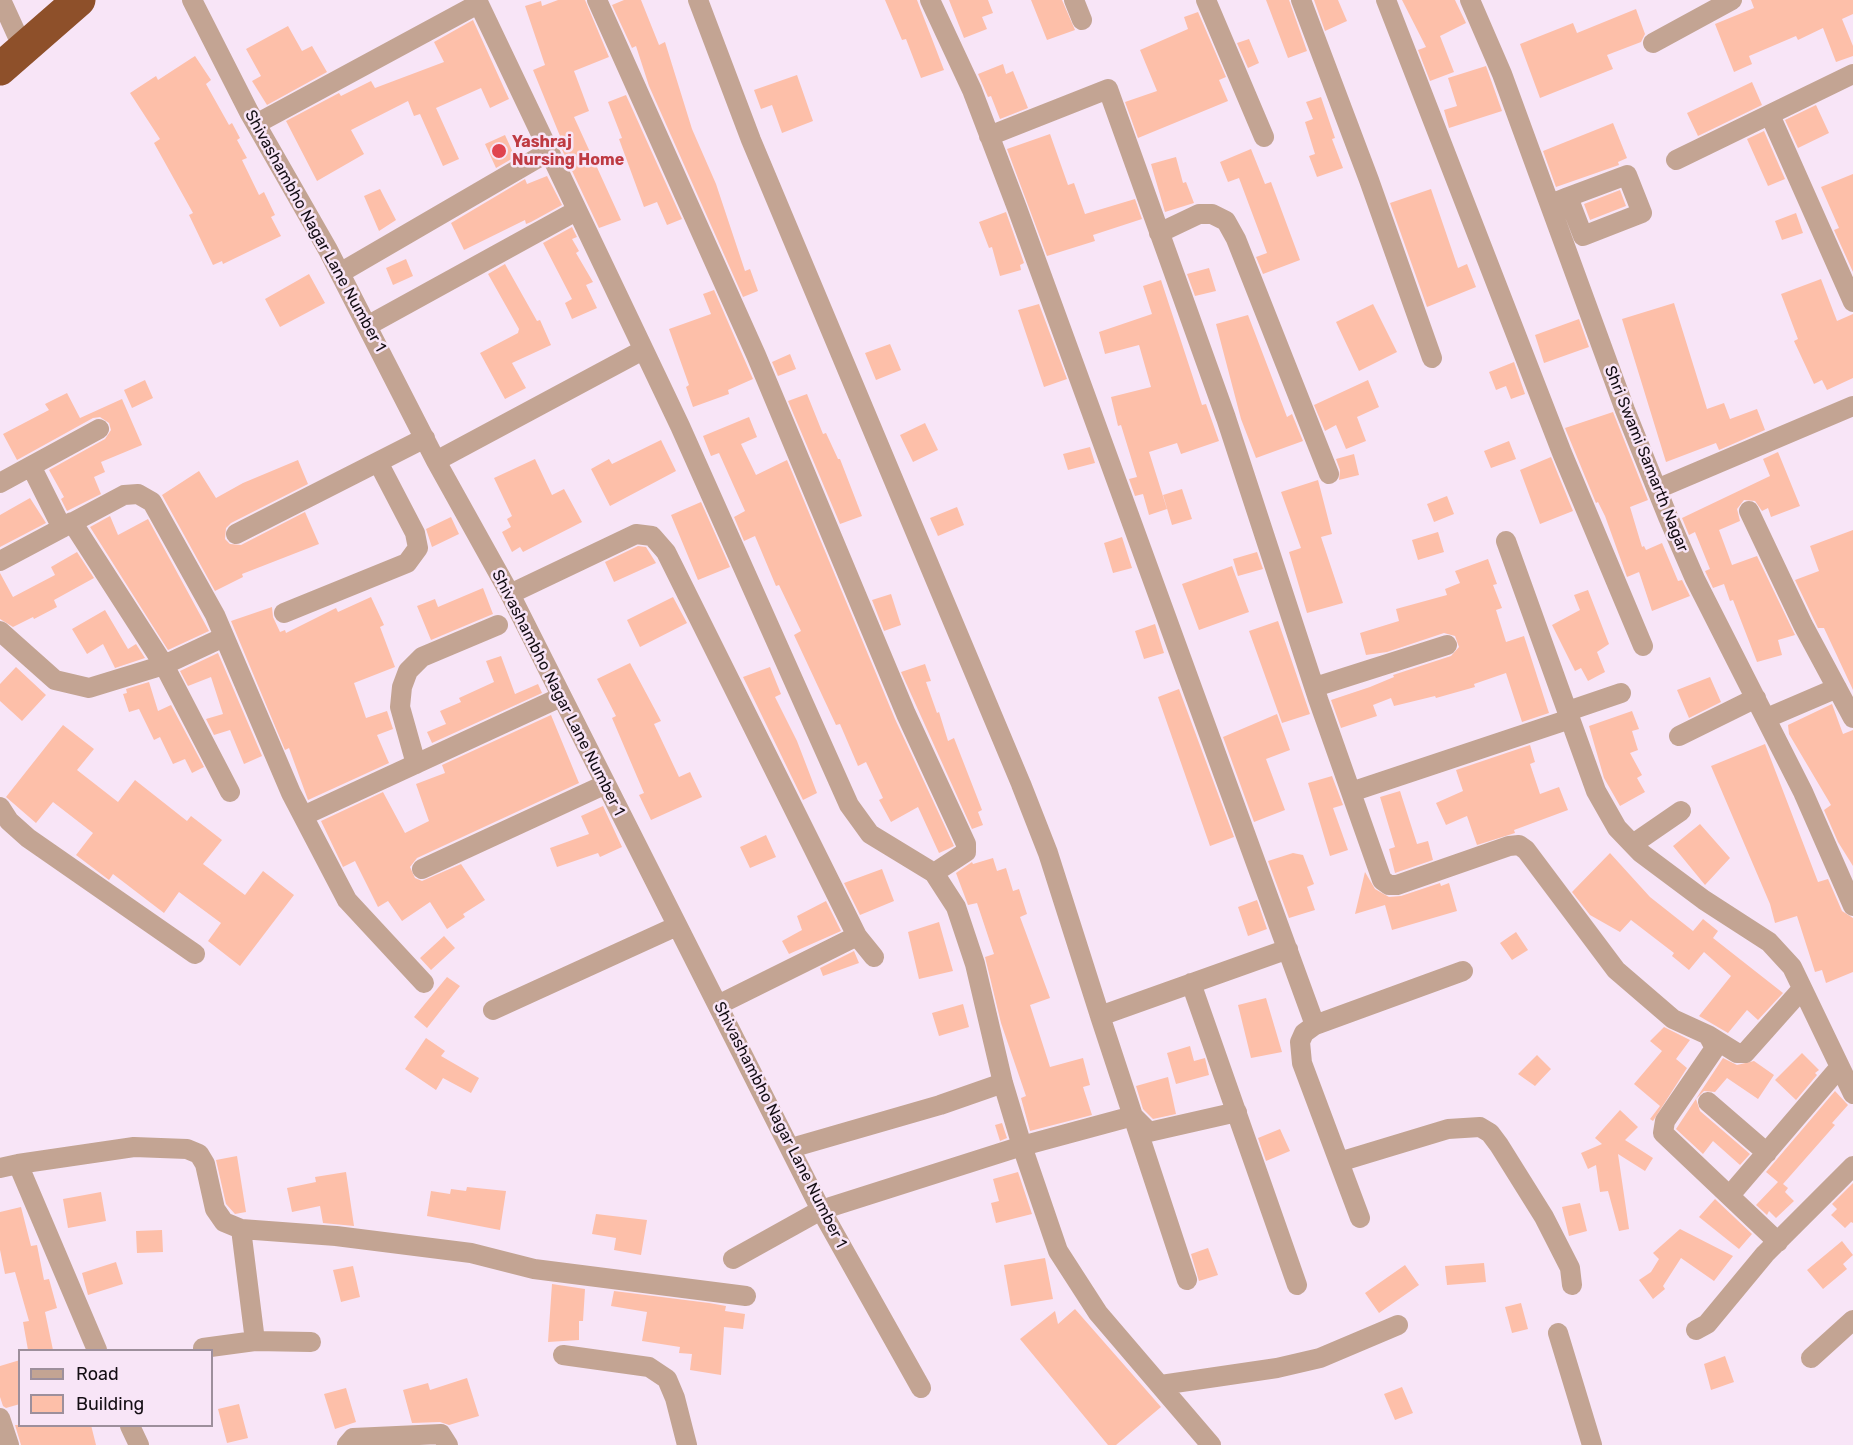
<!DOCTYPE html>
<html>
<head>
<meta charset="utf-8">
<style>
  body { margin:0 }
  #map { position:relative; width:1853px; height:1445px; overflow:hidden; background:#f8e5f7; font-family:Rubik,sans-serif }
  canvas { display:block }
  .legend { position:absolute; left:18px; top:1349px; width:195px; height:78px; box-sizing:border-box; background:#f8e5f7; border:2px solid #9d8f9c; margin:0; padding:8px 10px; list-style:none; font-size:18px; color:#140e14 }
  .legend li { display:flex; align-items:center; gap:12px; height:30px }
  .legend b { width:30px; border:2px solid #9d8f9c }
</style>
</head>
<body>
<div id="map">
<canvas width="1853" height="1445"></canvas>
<ul class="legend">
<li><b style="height:8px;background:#c3a493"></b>Road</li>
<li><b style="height:16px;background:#fdbfa9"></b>Building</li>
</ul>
</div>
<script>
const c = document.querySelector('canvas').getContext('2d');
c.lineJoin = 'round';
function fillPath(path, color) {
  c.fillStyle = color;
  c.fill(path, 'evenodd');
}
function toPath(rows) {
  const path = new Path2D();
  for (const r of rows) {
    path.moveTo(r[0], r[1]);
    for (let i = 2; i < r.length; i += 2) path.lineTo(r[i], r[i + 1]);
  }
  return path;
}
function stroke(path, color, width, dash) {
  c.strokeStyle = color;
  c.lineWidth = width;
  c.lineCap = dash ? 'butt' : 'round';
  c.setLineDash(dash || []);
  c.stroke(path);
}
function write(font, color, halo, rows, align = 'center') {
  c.font = font + ' Rubik,sans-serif';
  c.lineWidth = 5;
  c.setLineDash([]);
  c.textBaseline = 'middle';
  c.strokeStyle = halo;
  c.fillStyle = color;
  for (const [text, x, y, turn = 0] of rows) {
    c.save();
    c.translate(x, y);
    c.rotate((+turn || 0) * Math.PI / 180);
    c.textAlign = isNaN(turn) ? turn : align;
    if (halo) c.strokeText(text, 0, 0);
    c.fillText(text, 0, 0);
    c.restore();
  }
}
fillPath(toPath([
  [558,0,585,0,609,57,574,71,589,111,574,117,621,220,599,228,556,137,560,136,533,70,545,65,525,6,541,1,542,6],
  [624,0,641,0,659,45,665,42,692,129,716,184,745,271,750,269,758,291,743,297,649,86,636,46,632,48,612,5],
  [885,0,917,0,944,70,921,78,906,39,902,40],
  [949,0,988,0,993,13,982,17,987,29,964,38],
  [1031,0,1062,0,1075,30,1047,40],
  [1266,0,1289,0,1307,51,1288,58],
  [1314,0,1338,0,1347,21,1325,31],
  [1402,0,1455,0,1466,23,1440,36,1454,72,1430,81,1418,50,1426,47],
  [1751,0,1853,0,1853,14,1842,19,1853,46,1853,56,1836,62,1823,28,1798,40,1796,36,1749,56,1752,64,1734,72,1715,24,1754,8],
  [1636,9,1645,34,1641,42,1607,55,1613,69,1540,98,1520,44,1573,23,1577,33],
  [1198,12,1226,77,1219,80,1228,101,1138,138,1125,102,1157,91,1140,50,1188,29,1184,17],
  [473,20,509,99,490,108,481,88,436,108,459,159,443,166,420,114,414,116,408,101,351,130,364,154,317,181,286,121,339,93,341,96,371,81,375,88,444,62,434,42],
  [288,26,302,51,312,46,327,72,267,105,252,81,261,76,246,49],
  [1249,39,1259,63,1248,68,1237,43],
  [195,56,211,80,206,84,229,125,232,123,240,138,237,140,247,158,242,160,259,195,264,192,275,215,271,217,281,236,223,264,222,261,213,265,189,215,193,213,154,143,160,139,130,93,156,76,158,80],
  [1003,64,1006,74,1013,71,1028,108,1000,119,991,96,988,97,978,74],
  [1486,66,1502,111,1449,128,1444,110,1457,106,1448,78],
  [797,75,813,121,782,133,772,105,761,109,754,90],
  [1752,82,1762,105,1698,136,1687,113],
  [626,95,682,219,667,225,657,202,644,207,619,139,622,138,608,102],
  [1321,97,1335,138,1332,139,1343,168,1317,177,1309,156,1315,154,1305,122,1313,119,1306,102],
  [1816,105,1829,133,1798,148,1785,120],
  [1613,123,1627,158,1618,162,1619,165,1556,187,1543,151],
  [1764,131,1785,179,1768,186,1747,139],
  [1050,134,1068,185,1074,183,1085,214,1135,199,1142,219,1093,235,1095,241,1047,256,1007,149],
  [505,135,515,157,496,168,485,144],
  [1251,149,1265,184,1271,182,1300,260,1263,274,1256,257,1267,253,1239,178,1228,182,1220,162],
  [1176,157,1183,183,1186,182,1194,203,1165,212,1151,164],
  [1853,174,1853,272,1834,230,1839,228,1821,187],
  [547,176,562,205,531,222,526,224,525,220,464,250,451,223,525,179,527,184],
  [380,189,396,220,379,231,364,196],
  [1431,189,1458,268,1467,264,1476,287,1427,307,1390,203],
  [1620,190,1626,206,1590,220,1584,204],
  [1006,212,1024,263,1020,265,1021,270,1000,276,992,247,989,248,979,222],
  [1796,213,1803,233,1782,240,1775,221],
  [572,227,577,237,572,239,579,251,576,253,593,282,586,285,597,308,572,319,565,303,572,299,543,243],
  [406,259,413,276,393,285,386,268],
  [505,264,537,321,540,320,551,345,512,363,526,388,505,399,480,353,518,333,519,329,488,274],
  [1209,268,1216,291,1195,296,1187,274],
  [309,274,325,303,280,327,265,299],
  [1821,279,1837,321,1853,314,1853,378,1827,390,1822,380,1814,384,1794,341,1798,339,1781,294],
  [1161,280,1202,405,1206,404,1219,441,1181,454,1177,443,1149,452,1167,509,1149,515,1143,494,1135,496,1129,479,1137,477,1121,425,1118,426,1111,397,1151,387,1139,345,1105,354,1099,332,1152,314,1143,286],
  [714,290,753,379,728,390,729,394,693,407,686,387,689,385,669,329,711,314,703,294],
  [1674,303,1707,409,1724,403,1730,419,1757,409,1765,430,1719,450,1716,443,1666,462,1622,319],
  [1039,304,1067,379,1044,387,1018,310],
  [1373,304,1397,352,1359,371,1336,322],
  [1248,315,1287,417,1292,414,1303,441,1256,458,1241,419,1216,324],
  [1579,319,1589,347,1544,363,1535,335],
  [890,344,901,370,876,380,865,353],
  [790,354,796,369,778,376,772,362],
  [1514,362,1525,394,1511,399,1506,386,1496,390,1489,372],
  [145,380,153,398,132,408,124,390],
  [1368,380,1379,407,1357,417,1366,441,1346,449,1336,425,1325,431,1314,405],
  [67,393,80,418,122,399,142,445,101,462,105,472,94,477,101,494,67,511,61,499,64,497,49,470,105,439,111,430,109,423,100,417,93,418,17,460,3,434,49,410,45,404],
  [807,394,823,434,826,433,838,459,840,459,862,516,840,524,788,401],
  [1613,412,1648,500,1630,507,1642,547,1644,546,1646,550,1662,543,1678,581,1682,580,1690,596,1652,611,1639,572,1627,577,1605,516,1598,502,1596,503,1565,428],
  [749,417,757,437,741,444,756,475,787,460,895,719,954,846,948,849,939,853,918,807,891,822,879,800,883,798,866,762,858,766,840,724,836,725,794,635,801,631,779,585,776,586,755,536,744,541,734,517,745,511,719,453,711,456,703,436],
  [925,423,938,450,913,462,900,435],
  [661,440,676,471,610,506,591,469,609,459,612,464],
  [1509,441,1516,459,1491,468,1484,451],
  [1090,447,1095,463,1068,470,1063,454],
  [1778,452,1800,506,1771,517,1768,508,1762,511,1755,501,1744,500,1737,509,1740,521,1719,530,1732,565,1757,556,1795,635,1778,640,1782,655,1757,662,1733,600,1730,601,1724,584,1713,588,1705,571,1710,569,1695,532,1689,535,1682,518,1770,476,1763,459],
  [1354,454,1359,475,1339,480,1340,470,1336,459],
  [1551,457,1573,511,1540,524,1520,470],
  [535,459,552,495,564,489,582,522,523,552,520,547,512,552,502,532,511,527,507,519,512,516,494,478],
  [298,460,308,484,231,523,226,528,225,539,230,544,241,545,305,512,319,544,242,574,243,577,215,591,162,495,199,471,216,498,243,483],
  [1318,480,1332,534,1321,537,1343,603,1307,613,1289,552,1301,548,1281,492],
  [1182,489,1192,519,1172,525,1163,495],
  [1447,496,1454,514,1434,522,1427,504],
  [30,498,46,523,0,547,0,515],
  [701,502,730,567,698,580,671,515],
  [957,507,964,525,938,536,930,518],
  [110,516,118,535,148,519,209,631,168,650,90,527],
  [451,517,459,534,432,547,426,529],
  [1853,530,1853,690,1824,628,1818,628,1795,580,1819,571,1810,546],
  [1438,532,1444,552,1418,560,1412,540],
  [1122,537,1132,568,1113,573,1104,543],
  [638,546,646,547,656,563,614,582,605,562],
  [77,552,94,578,54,600,57,607,34,619,33,617,13,627,0,619,0,573,13,597,55,575,51,567],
  [1257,552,1263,569,1238,576,1233,559],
  [1488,559,1497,584,1493,585,1502,608,1496,610,1506,642,1524,636,1549,713,1522,722,1506,673,1474,684,1475,687,1436,698,1435,696,1394,706,1391,698,1373,705,1377,716,1341,728,1331,700,1370,687,1394,677,1393,675,1451,656,1459,647,1455,636,1444,633,1387,652,1366,655,1360,633,1399,621,1396,609,1447,595,1445,589,1460,583,1455,571],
  [1232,566,1249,612,1199,630,1182,584],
  [483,588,493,614,431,640,417,606,435,599,438,607],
  [1588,590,1609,644,1597,652,1605,672,1588,681,1581,668,1575,671,1552,625,1580,610,1574,595],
  [891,594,901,625,884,631,872,600],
  [371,597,384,625,380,627,395,667,354,683,366,718,387,711,393,729,377,735,389,763,308,800,289,748,285,750,231,621,272,607,273,617,280,632,285,630,286,633,336,608,338,612],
  [673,597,687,623,640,647,627,620],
  [105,610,128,649,136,644,145,658,115,668,103,644,87,654,72,629],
  [1278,621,1310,714,1282,723,1249,631],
  [1155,624,1164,653,1144,659,1135,631],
  [218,653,262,756,244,764,230,730,214,735,206,719,223,714,211,677,188,686,180,671],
  [501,656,515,694,538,684,542,693,432,743,427,732,446,724,440,711,461,702,459,698,494,682,486,661],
  [630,663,661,721,654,724,679,777,690,772,702,797,651,820,639,795,644,793,612,718,616,716,597,679],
  [925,664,931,681,926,682,937,713,939,712,948,741,954,738,982,810,978,812,983,825,972,829,901,672],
  [16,667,46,695,22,721,0,701,0,684],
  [770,667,781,694,775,697,797,741,817,793,803,800,743,677],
  [1710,677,1721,702,1689,718,1677,690],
  [149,682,158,711,171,705,204,767,192,773,185,759,173,764,160,737,154,740,139,709,129,712,123,694,127,693,126,689],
  [1179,689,1234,837,1210,846,1158,697],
  [1832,704,1843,734,1853,730,1853,866,1838,842,1824,810,1831,805,1789,734,1788,725],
  [1632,711,1639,729,1632,731,1638,750,1630,753,1642,775,1637,778,1645,792,1620,806,1604,778,1589,726],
  [1277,714,1290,750,1266,759,1285,810,1254,822,1223,737],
  [551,715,579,783,417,858,410,867,415,878,422,881,461,864,485,900,463,914,465,917,447,929,430,902,402,921,388,901,378,907,355,861,343,867,321,821,383,792,405,833,429,821,416,784,445,773,442,765],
  [63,725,94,749,77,770,118,802,135,780,187,821,191,816,222,840,203,864,245,895,263,871,294,895,240,966,208,941,221,923,179,892,164,913,113,874,109,880,76,855,93,833,53,802,36,823,6,797],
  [1765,744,1818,882,1828,879,1842,911,1853,918,1853,972,1826,983,1822,970,1815,972,1797,916,1775,923,1770,904,1711,766],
  [1530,745,1535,762,1530,764,1540,794,1559,787,1568,810,1514,830,1515,833,1477,845,1467,816,1446,825,1436,803,1463,791,1456,770],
  [1332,776,1343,805,1333,808,1348,850,1330,856,1308,783],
  [1400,791,1417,844,1428,841,1433,860,1395,873,1389,849,1395,847,1380,797],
  [603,806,622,847,600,857,598,853,557,867,550,848,589,834,581,816],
  [1700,824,1730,858,1705,885,1673,846],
  [766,835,776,857,750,868,740,847],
  [1293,853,1303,855,1314,884,1307,887,1315,910,1289,918,1268,861],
  [1610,853,1650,897,1693,931,1703,919,1718,931,1713,938,1783,993,1758,1020,1747,1010,1728,1033,1699,1016,1731,976,1704,952,1689,970,1672,956,1674,953,1631,920,1620,932,1590,915,1572,892],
  [993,858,997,871,1006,868,1013,891,1019,889,1027,914,1020,917,1050,998,1030,1005,1050,1067,1083,1058,1090,1085,1083,1087,1092,1115,1030,1131,1021,1098,1026,1096,1001,1023,985,957,994,954,977,903,968,905,956,873,972,862,973,864],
  [882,869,894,901,860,915,844,883],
  [1365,872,1375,889,1389,897,1401,896,1440,883,1441,886,1449,883,1457,911,1392,930,1385,905,1355,914],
  [1257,900,1267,929,1248,936,1238,907],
  [826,901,841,931,789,954,782,941,802,930,797,916],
  [939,922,953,971,919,979,908,932],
  [1516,932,1528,950,1512,960,1500,943],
  [444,936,455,948,431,970,420,958],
  [854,951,859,963,823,976,820,968],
  [447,977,460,986,427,1028,414,1017],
  [1266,998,1282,1052,1251,1058,1238,1005],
  [963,1004,969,1027,939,1036,932,1013],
  [1664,1027,1690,1040,1676,1059,1687,1068,1653,1121,1650,1119,1660,1106,1634,1084,1662,1051,1650,1041],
  [426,1038,445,1051,441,1056,479,1078,471,1093,443,1078,436,1090,405,1069],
  [1190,1046,1194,1061,1205,1058,1209,1075,1176,1084,1167,1053],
  [1802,1053,1819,1070,1815,1073,1817,1075,1796,1100,1775,1080],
  [1537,1055,1551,1069,1535,1086,1518,1074],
  [1723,1058,1737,1065,1754,1061,1774,1075,1758,1099,1727,1078,1715,1092,1704,1091,1696,1099,1700,1111,1750,1154,1740,1165,1713,1141,1703,1154,1676,1129],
  [1168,1077,1176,1114,1153,1119,1143,1109,1136,1086],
  [1835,1091,1848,1105,1832,1123,1835,1125,1783,1184,1788,1188,1785,1192,1794,1201,1776,1218,1769,1211,1767,1215,1756,1205,1778,1182,1766,1172],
  [1620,1110,1638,1127,1625,1140,1653,1158,1645,1171,1618,1154,1629,1229,1619,1231,1608,1191,1600,1192,1596,1165,1588,1169,1581,1153,1602,1144,1595,1138],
  [1002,1123,1007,1138,1000,1141,995,1125],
  [1280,1129,1290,1151,1266,1161,1258,1138],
  [237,1156,246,1212,235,1214,226,1204,216,1160],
  [346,1172,354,1226,323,1223,320,1206,292,1212,287,1188,316,1182,315,1177],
  [1018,1172,1032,1214,996,1223,991,1203,999,1201,993,1179],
  [1853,1183,1853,1223,1851,1222,1845,1228,1831,1215,1837,1209,1832,1204],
  [467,1187,506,1191,500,1230,427,1216,431,1191,450,1194,451,1189,466,1191],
  [101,1192,106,1221,68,1228,63,1199],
  [1715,1199,1752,1234,1739,1249,1699,1217],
  [1580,1203,1587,1231,1569,1236,1562,1207],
  [21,1207,31,1246,37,1245,44,1280,49,1279,57,1308,45,1312,53,1350,28,1350,23,1322,29,1321,15,1272,5,1274,0,1250,0,1212],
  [596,1214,647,1220,641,1255,614,1250,616,1238,592,1234],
  [1680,1229,1733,1256,1714,1281,1681,1258,1663,1286,1665,1289,1653,1299,1639,1280,1651,1272,1659,1259,1653,1253],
  [162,1230,163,1252,137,1253,136,1231],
  [1842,1241,1853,1255,1843,1264,1847,1269,1823,1289,1807,1270],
  [1208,1248,1218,1275,1199,1281,1191,1254],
  [1045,1258,1053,1299,1011,1306,1004,1265],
  [116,1262,123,1284,88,1295,82,1273],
  [1484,1263,1486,1282,1447,1285,1445,1266],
  [1405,1265,1419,1285,1379,1313,1365,1293],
  [353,1266,360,1297,341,1302,333,1270],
  [552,1284,585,1289,583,1321,579,1321,579,1340,548,1342],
  [614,1291,709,1303,726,1306,725,1311,745,1314,743,1329,724,1327,721,1375,690,1370,692,1354,679,1353,680,1347,642,1341,647,1312,611,1306],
  [1521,1303,1528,1329,1512,1333,1505,1307],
  [1075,1309,1161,1407,1116,1445,1108,1445,1020,1339,1055,1311,1058,1324],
  [1725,1356,1734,1382,1711,1390,1704,1364],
  [20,1360,20,1404,6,1408,3,1406,0,1397,0,1366],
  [467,1378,479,1416,449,1425,440,1422,412,1423,403,1390,428,1383,430,1390],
  [1402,1387,1413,1413,1395,1420,1384,1394],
  [346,1388,356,1422,335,1429,324,1394],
  [239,1404,248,1438,227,1443,218,1409],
  [15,1425,91,1425,96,1445,21,1445]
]), '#fdbfa9');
stroke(toPath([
  [1,0,17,35],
  [192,0,249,112,328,250,436,461,510,594,821,1210,921,1388],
  [477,0,680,426,849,805,870,834,934,873,956,907,975,964,1003,1083,1022,1146,1058,1251,1098,1313,1211,1445],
  [597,0,756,355,906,714,966,844,966,852,934,873],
  [698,0,751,140,1021,784,1048,853,1100,1016,1288,949],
  [930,0,972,90,1017,208,1315,1025],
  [1074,0,1082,20],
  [1206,0,1264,137],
  [1301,0,1369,180,1432,358],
  [1386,0,1562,453,1643,646],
  [1470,0,1502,74,1625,410,1668,517,1695,579,1803,792,1853,906],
  [1653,43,1732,0],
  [1770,115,1853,302],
  [256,124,478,4],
  [989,136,1108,89,1226,418,1318,699,1382,880,1389,885,1397,885,1509,846,1519,845,1526,850,1616,970,1673,1019,1708,1035,1715,1048,1665,1121,1663,1133,1778,1242],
  [1676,160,1853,74],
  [1550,204,1558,201,1568,197,1627,175,1642,213,1583,236,1568,197],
  [1159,233,1199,214,1212,214,1226,221,1236,239,1329,474],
  [340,273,548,152],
  [367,326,576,211],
  [436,461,643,350],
  [31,466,62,528],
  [0,483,99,429],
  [1657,489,1853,406],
  [1749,511,1803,625,1853,718],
  [72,522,164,665,230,792],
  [236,534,425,438],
  [1506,541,1596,791,1617,828,1641,853,1704,900,1769,942,1792,967,1853,1094],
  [0,561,124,495,138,494,152,502,215,615,291,793,347,900,424,983],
  [510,594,636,534,652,536,666,552,857,936,874,957],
  [284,613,407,563,418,548,415,533,378,462],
  [0,631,55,680,89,688,164,665,224,637],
  [1315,687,1447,645],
  [1568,711,1621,693],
  [1767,718,1837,688],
  [1679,736,1756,698],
  [416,764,400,707,402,687,408,671,422,657,498,625],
  [1351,792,1570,719],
  [0,807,9,821,28,838,195,954],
  [303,816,561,697],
  [1633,844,1681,811],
  [422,869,604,785],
  [1191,983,1297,1285],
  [718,1005,857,936],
  [493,1010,677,926],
  [1100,1016,1187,1280],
  [1708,1035,1737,1053,1745,1053,1802,989],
  [1708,1102,1767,1153],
  [791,1148,940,1105,1003,1083],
  [1339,1162,1448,1129,1480,1127,1490,1133,1499,1145,1544,1217,1570,1268,1572,1285],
  [18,1164,134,1147,187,1149,199,1154,205,1164,215,1209,224,1222,241,1229,336,1236,471,1253,534,1269,746,1296],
  [0,1168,18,1164,97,1350],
  [1731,1194,1839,1068],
  [1360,1218,1302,1063,1300,1042,1304,1033,1315,1025,1463,971],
  [241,1229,255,1341],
  [733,1259,821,1210,1022,1146,1133,1116,1149,1132,1237,1112],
  [1696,1330,1707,1324,1765,1254,1853,1166],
  [1558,1333,1592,1445],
  [203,1348,255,1341,311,1342],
  [563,1355,649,1367,667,1379,675,1398,687,1445],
  [1811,1358,1853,1320],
  [1161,1385,1277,1368,1320,1358,1398,1325],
  [0,1418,9,1445],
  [130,1426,139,1445],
  [347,1445,353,1438,441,1434,448,1445]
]), '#c3a493', 20);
stroke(toPath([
  [0,69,79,0]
]), '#8e502a', 33);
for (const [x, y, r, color] of [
  [499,151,8,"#e0444e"]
]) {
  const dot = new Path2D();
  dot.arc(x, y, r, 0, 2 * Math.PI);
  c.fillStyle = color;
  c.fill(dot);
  stroke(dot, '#f8e5f7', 2);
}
write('bold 16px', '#be3a42', '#f8e5f7', [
  ["Yashraj",512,142],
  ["Nursing Home",512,160]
], 'left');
write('16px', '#140e14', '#f8e5f7', [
  ["Shivashambho Nagar Lane Number 1",315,231,61],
  ["Shri Swami Samarth Nagar",1646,459,68],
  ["Shivashambho Nagar Lane Number 1",558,693,63],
  ["Shivashambho Nagar Lane Number 1",780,1125,63]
]);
</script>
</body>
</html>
